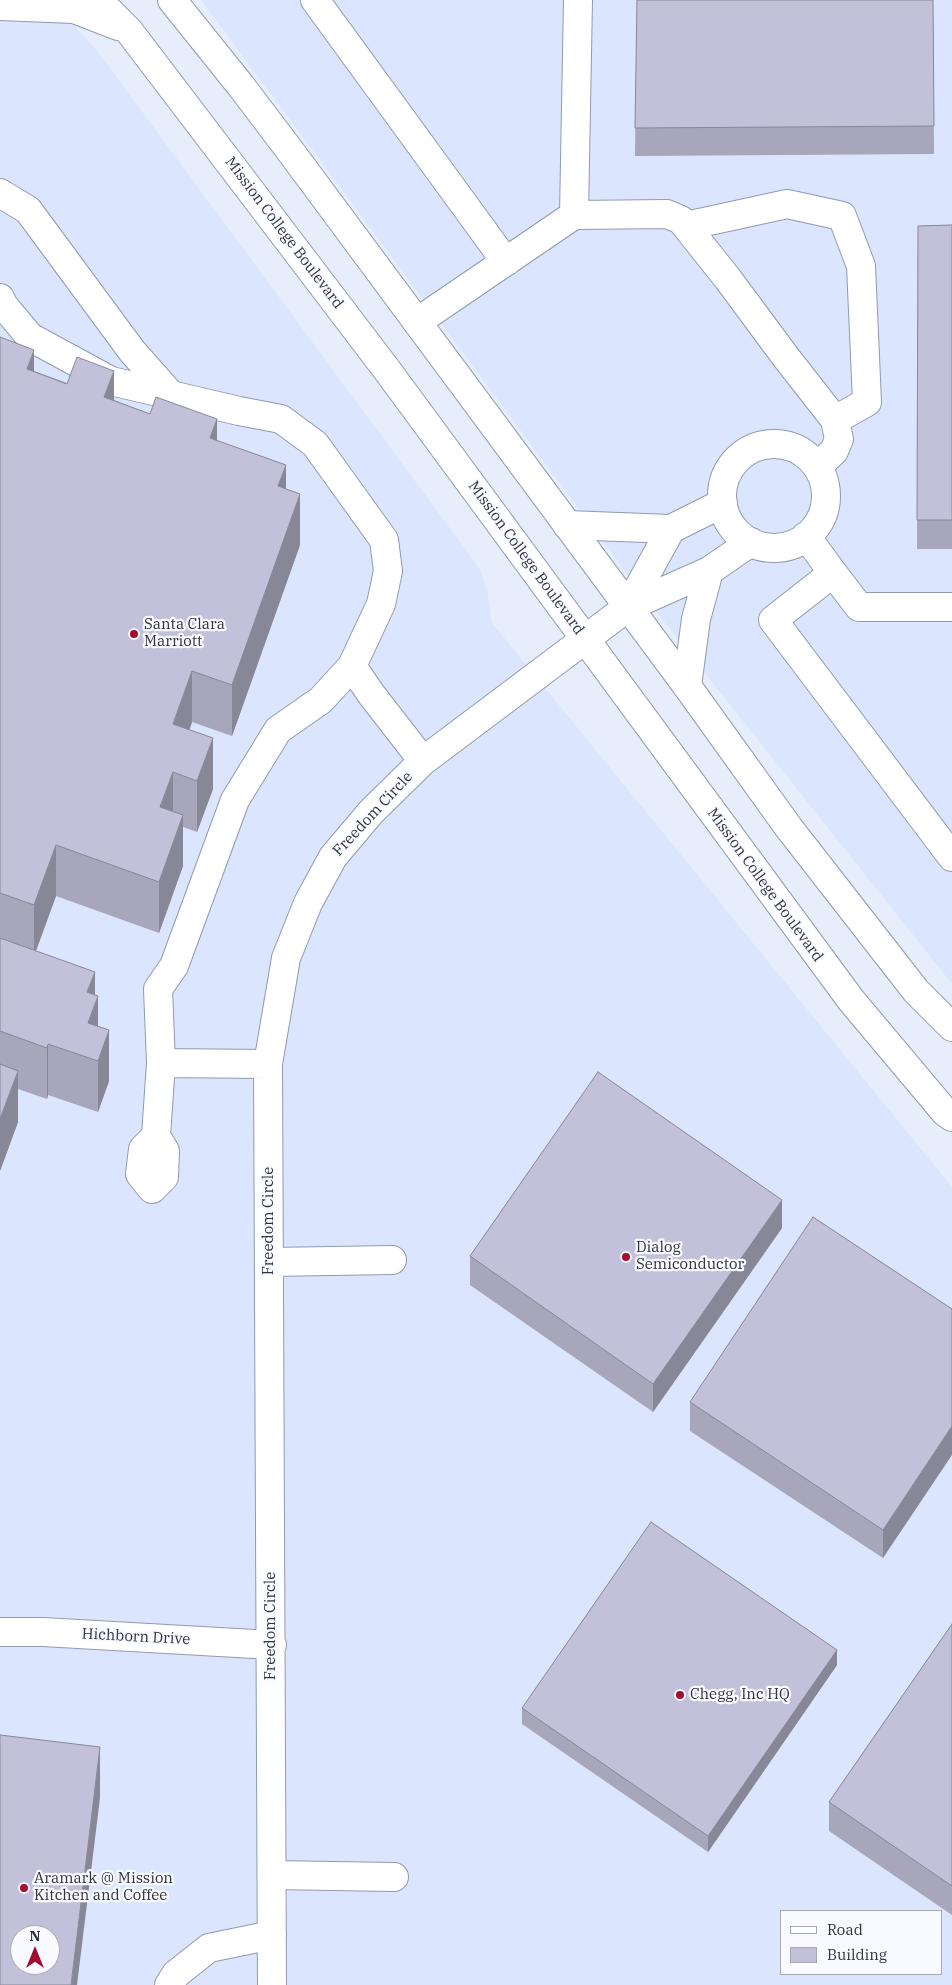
<!DOCTYPE html>
<html>
<head>
<meta charset="utf-8">
<style>
  body { margin:0 }
  #map { position:relative; width:952px; height:1985px; overflow:hidden; background:#e6edfb; font-family:"IBM Plex Serif",serif }
  canvas { display:block }
  .legend { position:absolute; left:780px; top:1910px; width:162px; height:65px; box-sizing:border-box; background:#f8faff; border:1px solid #a8aab1; margin:0; padding:6px 9px; list-style:none; font-size:15px; color:#2f333c }
  .legend li { display:flex; align-items:center; gap:10px; height:25px }
  .legend b { width:25px; border:1px solid #a8aab1 }
  .north { position:absolute; left:10px; top:1925px; width:50px; height:50px; box-sizing:border-box; background:#f8faff; border:1px solid #a8aab1; border-radius:50%; rotate:0deg; font-size:14px; font-weight:700; line-height:20px; text-align:center; color:#2f333c }
  .north::after { content:''; display:block; margin:auto; width:18px; height:22px; background:#a50b2f; clip-path:polygon(50% 0,100% 100%,50% 72%,0 100%) }
</style>
</head>
<body>
<div id="map">
<canvas width="952" height="1985"></canvas>
<ul class="legend">
<li><b style="height:6px;background:#fff"></b>Road</li>
<li><b style="height:14px;background:#c2c1d9"></b>Building</li>
</ul>
<div class="north">N</div>
</div>
<script>
const c = document.querySelector('canvas').getContext('2d');
c.lineJoin = 'round';
function fillPath(path, color) {
  c.fillStyle = color;
  c.fill(path, 'evenodd');
}
function toPath(rows) {
  const path = new Path2D();
  for (const r of rows) {
    if (r.length === 3) {
      path.moveTo(r[0] + r[2], r[1]);
      path.arc(r[0], r[1], r[2], 0, 2 * Math.PI);
      continue;
    }
    path.moveTo(r[0], r[1]);
    for (let i = 2; i < r.length; i += 2) path.lineTo(r[i], r[i + 1]);
  }
  return path;
}
function stroke(path, color, width, dash) {
  c.strokeStyle = color;
  c.lineWidth = width;
  c.lineCap = dash ? 'butt' : 'round';
  c.setLineDash(dash || []);
  c.stroke(path);
}
function write(font, color, halo, rows, align = 'center') {
  c.font = font + ' "IBM Plex Serif",serif';
  c.lineWidth = 4.5;
  c.setLineDash([]);
  c.textBaseline = 'middle';
  c.strokeStyle = halo;
  c.fillStyle = color;
  for (const [text, x, y, turn = 0] of rows) {
    c.save();
    c.translate(x, y);
    c.rotate((+turn || 0) * Math.PI / 180);
    c.textAlign = isNaN(turn) ? turn : align;
    if (halo) c.strokeText(text, 0, 0);
    c.fillText(text, 0, 0);
    c.restore();
  }
}
fillPath(toPath([
  [0,0,51,0,95,48,480,569,488,595,492,623,952,1187,952,1985,0,1985],
  [781,1911,941,1911,941,1974,781,1974],
  [20,1935,50,1935,50,1965,20,1965],
  [201,0,952,0,952,984,642,594]
]), '#dbe6fe');
const minor = toPath([
  [315,0,506,262],
  [0,193,28,210,132,351,170,394],
  [574,215,667,214,681,220,728,279,785,356,835,420,839,439,834,451,817,467],
  [686,226,787,204,842,216,861,266,867,402,835,420],
  [0,298,4,306,30,337,111,381,239,411,281,419,315,444,384,540,388,571,381,604,352,666,321,700,278,730,235,800,174,966,158,989,161,1063],
  [417,322,574,215,578,0],
  [774,496,52],
  [567,525,671,529],
  [806,536,833,573,773,620,952,857],
  [833,573,859,607,952,607],
  [628,607,671,529,723,503],
  [352,666,371,694,423,761],
  [687,686,696,619,709,571],
  [156,1136,143,1149,140,1174,152,1189,164,1177,165,1151,156,1136,161,1063,268,1064],
  [270,1262,392,1260],
  [0,1632,43,1632,272,1645],
  [273,1875,394,1877],
  [169,1985,176,1974,209,1948,272,1935],
  [272,1985,268,1064,286,958,308,903,333,857,371,812,423,761,628,607,709,571,751,542]
]);
const major = toPath([
  [98,0,129,31,387,370,851,1000,945,1112,952,1117],
  [172,0,241,86,291,152,687,686,789,828,916,991,952,1027],
  [0,6,74,9,118,26]
]);
stroke(minor, '#909aaf', 30);
stroke(major, '#909aaf', 30);
stroke(minor, '#fff', 28);
stroke(major, '#fff', 28);
fillPath(toPath([
  [637,0,933,0,934,154,635,156],
  [952,225,952,549,917,549,918,226],
  [0,337,34,371,114,400,217,440,286,489,300,545,232,736,192,722,190,729,213,789,197,832,183,827,183,866,159,933,56,896,36,951,95,994,98,1026,109,1081,98,1112,48,1095,47,1099,18,1089,18,1122,0,1171],
  [782,1228,653,1412,470,1285,470,1256],
  [952,1309,883,1558,690,1431,690,1402],
  [952,1624,952,1915,829,1831,829,1802],
  [837,1665,708,1852,522,1724,522,1708]
]), '#a7a6bb');
fillPath(toPath([
  [34,350,34,401,27,369],
  [114,371,114,422,104,397],
  [217,419,217,470,210,438],
  [286,465,286,516,278,486],
  [300,494,300,545,232,736,232,685],
  [192,671,192,722,174,772,173,724],
  [213,738,213,789,197,832,197,781],
  [173,772,173,823,160,807],
  [183,815,183,866,159,933,159,882],
  [56,845,56,896,34,956,34,905],
  [95,972,95,1005,98,996,98,1047,87,1043,87,992],
  [109,1030,109,1081,98,1112,98,1061],
  [48,1044,48,1095,47,1099,47,1048],
  [18,1071,18,1122,0,1171,0,1119],
  [782,1200,782,1228,653,1412,653,1384],
  [952,1426,952,1455,883,1558,883,1530],
  [837,1650,837,1665,708,1852,708,1836],
  [100,1747,100,1798,77,1985,71,1985]
]), '#888798');
const building = toPath([
  [637,0,933,0,934,126,635,128,637,0],
  [952,225,952,520,917,520,918,226,952,225],
  [0,337,34,350,27,369,67,384,77,357,114,371,104,397,150,414,156,397,217,419,210,438,286,465,278,486,300,494,232,685,192,671,173,724,213,738,197,781,173,772,160,807,183,815,159,882,56,845,34,905,0,893,0,337],
  [0,938,95,972,87,992,98,996,88,1023,109,1030,98,1061,48,1044,47,1048,0,1031,0,938],
  [0,1064,18,1071,0,1119,0,1064],
  [598,1072,782,1200,653,1384,470,1256,598,1072],
  [813,1217,952,1309,952,1426,883,1530,690,1402,813,1217],
  [651,1522,837,1650,708,1836,522,1708,651,1522],
  [952,1624,952,1886,829,1802,952,1624],
  [0,1735,100,1747,71,1985,0,1985,0,1735],
  [20,1935,50,1935,50,1965,20,1965,20,1935]
]);
fillPath(building, '#c2c1d9');
stroke(building, '#888798', 1);
for (const [x, y, r, color] of [
  [134,634,5,"#a50b2f"],
  [626,1257,5,"#a50b2f"],
  [680,1695,5,"#a50b2f"],
  [24,1888,5,"#a50b2f"]
]) {
  const dot = new Path2D();
  dot.arc(x, y, r, 0, 2 * Math.PI);
  c.fillStyle = color;
  c.fill(dot);
  stroke(dot, '#f8faff', 2);
}
write('15px', '#2f333c', '#f8faff', [
  ["Mission College Boulevard",284,233,53],
  ["Mission College Boulevard",526,558,54],
  ["Freedom Circle",373,814,-47],
  ["Mission College Boulevard",765,885,54],
  ["Freedom Circle",269,1221,-90],
  ["Freedom Circle",271,1626,-90],
  ["Hichborn Drive",136,1637,3]
]);
write('15px', '#2f333c', '#f8faff', [
  ["Santa Clara",144,625],
  ["Marriott",144,642],
  ["Dialog",636,1248],
  ["Semiconductor",636,1265],
  ["Chegg, Inc HQ",690,1695],
  ["Aramark @ Mission",34,1879],
  ["Kitchen and Coffee",34,1896]
], 'left');
</script>
</body>
</html>
